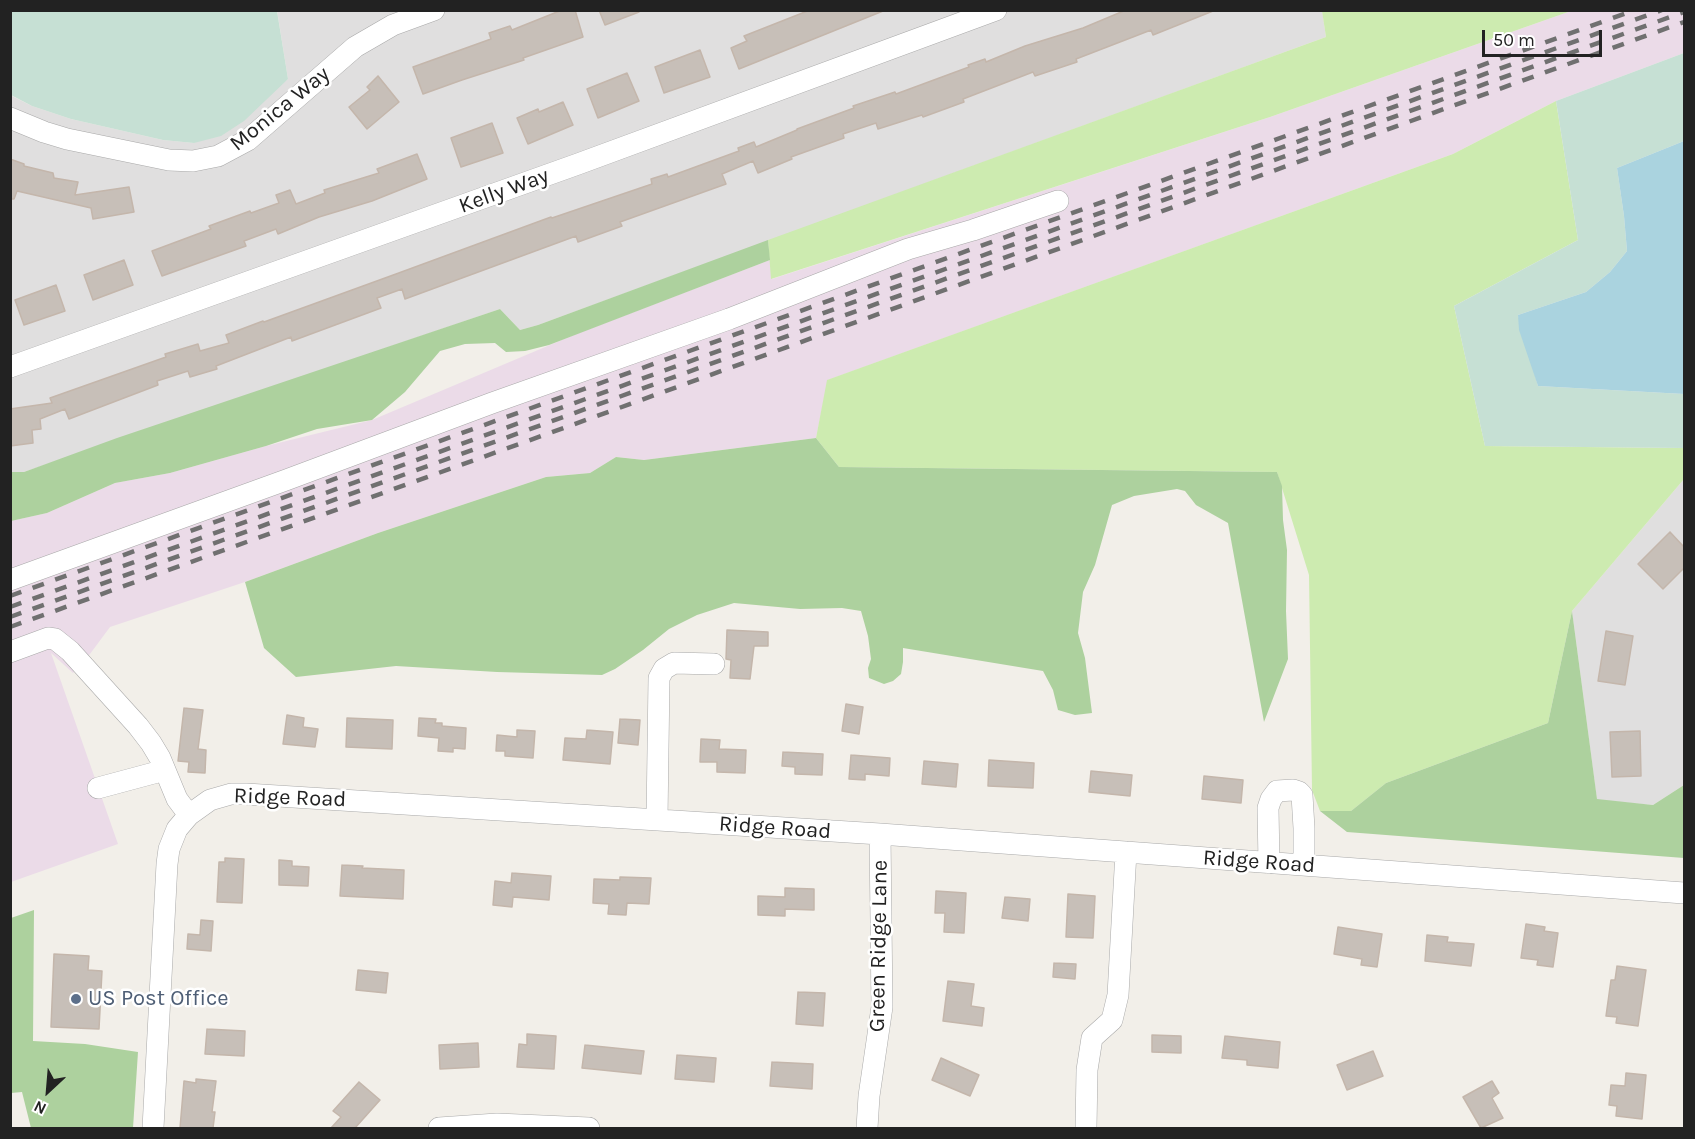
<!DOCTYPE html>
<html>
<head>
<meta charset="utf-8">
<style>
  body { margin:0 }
  #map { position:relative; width:1695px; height:1139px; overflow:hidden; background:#f2efe9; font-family:Karla,sans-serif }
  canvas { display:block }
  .frame { position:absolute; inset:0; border:12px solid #222; pointer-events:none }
  .north { position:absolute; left:18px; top:1061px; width:60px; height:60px; -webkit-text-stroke:4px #fff; paint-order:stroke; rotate:206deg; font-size:16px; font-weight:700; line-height:24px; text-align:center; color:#222 }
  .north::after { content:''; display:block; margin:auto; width:21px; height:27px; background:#222; clip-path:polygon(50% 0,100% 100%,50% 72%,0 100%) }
  .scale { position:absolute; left:1482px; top:30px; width:120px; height:27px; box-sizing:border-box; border:3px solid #222; border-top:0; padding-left:8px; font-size:18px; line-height:21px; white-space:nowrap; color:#222; -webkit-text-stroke:4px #fff; paint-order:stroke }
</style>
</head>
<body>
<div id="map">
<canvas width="1695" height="1139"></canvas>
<div class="frame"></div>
<div class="north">N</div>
<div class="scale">50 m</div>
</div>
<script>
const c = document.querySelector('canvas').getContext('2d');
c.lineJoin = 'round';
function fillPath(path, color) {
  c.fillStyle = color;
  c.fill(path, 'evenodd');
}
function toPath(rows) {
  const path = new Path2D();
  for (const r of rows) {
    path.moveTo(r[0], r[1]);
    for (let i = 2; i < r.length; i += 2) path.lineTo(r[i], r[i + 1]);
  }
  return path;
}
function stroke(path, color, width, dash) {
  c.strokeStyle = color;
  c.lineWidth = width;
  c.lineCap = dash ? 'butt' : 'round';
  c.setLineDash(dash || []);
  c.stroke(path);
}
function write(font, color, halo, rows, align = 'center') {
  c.font = font + ' Karla,sans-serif';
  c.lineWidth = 5;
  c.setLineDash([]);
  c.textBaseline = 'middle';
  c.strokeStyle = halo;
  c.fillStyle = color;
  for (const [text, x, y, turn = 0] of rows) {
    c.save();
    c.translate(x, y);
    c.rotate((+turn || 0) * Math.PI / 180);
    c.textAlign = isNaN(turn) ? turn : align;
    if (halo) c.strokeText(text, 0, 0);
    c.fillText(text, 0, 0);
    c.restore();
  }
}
fillPath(toPath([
  [277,10,1322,10,1326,37,538,325,520,330,500,309,24,472,11,472,10,95,32,106,71,119,163,140,194,143,288,79],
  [1684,479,1684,785,1653,805,1597,800,1572,611]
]), '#e0dfdf');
fillPath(toPath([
  [1571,11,1684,11,1684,53,1556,101,1453,154,828,380,816,438,644,460,616,457,590,473,546,477,378,533,245,582,110,627,90,654,73,673,51,653,118,844,11,882,10,521,47,513,115,483,170,473,266,446,372,420,576,334,770,260,772,279,1270,117]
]), '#ebdbe8');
fillPath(toPath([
  [1322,11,1571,11,1270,117,771,279,768,240,1326,37],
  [1556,101,1578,240,1454,306,1485,446,1684,448,1684,479,1572,611,1548,723,1386,783,1351,811,1320,811,1312,790,1309,575,1277,472,839,467,816,438,827,380,1453,154]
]), '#cdebb0');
fillPath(toPath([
  [768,240,770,260,549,345,525,351,506,352,495,343,465,344,440,351,405,392,372,420,317,429,266,446,170,473,115,483,47,513,11,521,11,472,24,472,117,438,500,309,520,330,538,325],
  [816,438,839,467,1277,472,1282,486,1283,520,1287,550,1286,611,1288,659,1264,722,1228,523,1196,505,1185,491,1177,489,1134,496,1112,505,1095,565,1083,592,1078,633,1085,658,1092,713,1075,715,1058,710,1053,690,1043,671,903,648,903,662,901,674,893,681,884,684,869,678,868,668,871,659,868,636,861,611,842,608,800,609,734,603,697,615,669,629,643,650,615,669,602,675,497,672,396,666,296,677,264,648,245,582,378,533,546,477,590,473,616,457,644,460],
  [1572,611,1597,799,1653,805,1684,785,1684,858,1347,832,1320,811,1351,811,1386,783,1548,723],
  [34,910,33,1041,85,1044,138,1052,133,1128,31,1128,22,1092,11,1093,11,918]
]), '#add19e');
fillPath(toPath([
  [10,11,277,11,288,79,244,121,221,136,194,143,163,140,71,119,32,106,11,95],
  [1684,53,1684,141,1617,168,1624,216,1627,251,1610,272,1586,292,1518,315,1538,386,1684,394,1684,448,1485,446,1454,306,1578,240,1556,101]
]), '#c6e0d4');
fillPath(toPath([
  [1684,141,1684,394,1538,386,1519,330,1518,315,1586,292,1610,272,1627,251,1624,216,1617,168]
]), '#aad3df');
const building = toPath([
  [562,10,575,10,583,37,523,58,524,60,462,80,423,94,413,67,491,39,489,33,510,26,512,30,562,10],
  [599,10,639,10,639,12,605,25,599,10],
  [810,10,883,11,739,69,731,48,747,41,744,36,810,10],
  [1126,10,1213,11,1153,35,1151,30,1076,59,1077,62,1035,76,1033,72,963,99,964,102,923,117,922,115,878,129,876,123,843,134,844,138,791,157,792,159,758,173,753,161,722,174,726,184,620,222,622,226,578,242,576,236,405,299,402,289,377,298,381,308,292,341,291,337,216,366,217,369,190,377,188,371,157,381,158,385,69,419,65,409,40,419,41,429,32,430,33,443,10,446,10,409,52,403,50,398,166,357,165,354,198,344,200,351,229,343,226,335,263,321,264,322,396,274,551,217,552,218,652,184,651,179,667,174,668,177,739,151,738,148,754,142,756,147,797,130,797,129,854,108,853,106,895,92,896,94,969,67,968,65,985,59,986,62,1025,46,1083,28,1126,10],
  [700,50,710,77,664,93,655,67,700,50],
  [627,73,639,101,598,118,587,89,627,73],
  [378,76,399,102,367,129,349,107,370,90,367,87,378,76],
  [563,102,573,125,528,144,517,118,538,109,539,112,563,102],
  [492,123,503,153,461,167,451,138,492,123],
  [417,154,427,179,372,201,319,217,278,234,276,229,244,241,246,246,162,276,152,251,211,229,209,226,250,211,251,213,279,203,276,195,290,190,296,204,325,193,324,190,379,173,377,169,417,154],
  [10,159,24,164,24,166,53,173,54,178,78,182,75,195,129,187,134,212,93,219,91,208,17,191,14,199,10,199,10,159],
  [124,260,133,285,93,300,84,275,124,260],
  [56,285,65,311,24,325,15,300,56,285],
  [1670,532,1684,547,1684,568,1663,589,1638,564,1670,532],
  [727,630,768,632,768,646,754,646,750,679,730,678,731,660,726,659,727,630],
  [1606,631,1633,636,1625,685,1598,681,1606,631],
  [846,704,863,707,859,734,842,731,846,704],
  [184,708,203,710,198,749,206,750,205,773,188,772,189,762,178,761,184,708],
  [287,715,304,718,303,727,318,729,315,747,283,744,287,715],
  [347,718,393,720,392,749,346,747,347,718],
  [419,718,436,719,435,723,442,723,442,726,466,728,465,749,453,748,453,752,438,751,439,738,418,736,419,718],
  [620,719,640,720,638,745,618,743,620,719],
  [517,730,535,731,533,758,505,756,505,751,496,751,497,735,517,737,517,730],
  [587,730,613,732,610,764,563,760,565,738,586,739,587,730],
  [1640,731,1641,776,1612,777,1610,732,1640,731],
  [701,739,720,740,719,749,746,750,745,773,717,772,717,762,700,762,701,739],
  [783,752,823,754,822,775,795,774,795,767,782,766,783,752],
  [851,755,890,758,889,776,865,774,865,780,849,779,851,755],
  [989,760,1034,763,1033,788,988,786,989,760],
  [924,761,958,764,956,787,922,784,924,761],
  [1091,771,1132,775,1130,796,1089,792,1091,771],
  [1204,776,1243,780,1241,803,1202,799,1204,776],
  [225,858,244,859,242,903,217,902,219,862,225,862,225,858],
  [279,860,292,861,292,866,309,867,308,886,279,885,279,860],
  [342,865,363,866,362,868,404,870,403,899,340,896,342,865],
  [512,873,551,876,549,900,513,897,512,907,493,905,495,881,511,883,512,873],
  [620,877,651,878,649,904,627,903,626,915,608,914,609,904,593,903,594,879,620,880,620,877],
  [785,888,814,889,814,910,785,909,785,916,758,915,758,896,785,897,785,888],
  [936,891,966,893,964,933,944,932,945,913,935,913,936,891],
  [1068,894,1095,896,1093,938,1066,937,1068,894],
  [1005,897,1030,899,1028,921,1002,918,1005,897],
  [201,920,213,921,211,951,187,949,188,934,200,935,201,920],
  [1526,924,1545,927,1544,931,1558,933,1553,967,1537,965,1538,960,1521,958,1526,924],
  [1338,927,1382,934,1377,967,1361,965,1362,959,1334,954,1338,927],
  [1427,935,1448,937,1447,942,1474,944,1471,966,1425,961,1427,935],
  [54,954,89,956,88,970,102,971,99,1029,51,1027,54,954],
  [1054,963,1076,964,1075,979,1053,977,1054,963],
  [1617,966,1646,970,1638,1026,1616,1023,1617,1017,1606,1016,1611,980,1615,980,1617,966],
  [358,970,388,973,386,993,356,990,358,970],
  [948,981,974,984,971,1006,984,1008,982,1026,943,1021,948,981],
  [798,992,825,993,823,1026,796,1024,798,992],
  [207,1029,245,1031,244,1056,205,1054,207,1029],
  [527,1034,556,1036,554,1069,517,1067,519,1044,527,1045,527,1034],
  [1152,1035,1181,1036,1181,1053,1152,1052,1152,1035],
  [1225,1036,1280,1042,1278,1068,1247,1065,1247,1060,1222,1058,1225,1036],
  [478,1043,479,1067,440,1069,439,1045,478,1043],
  [585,1045,644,1051,641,1074,582,1068,585,1045],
  [1373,1051,1383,1076,1347,1090,1337,1065,1373,1051],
  [677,1055,716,1058,714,1082,675,1079,677,1055],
  [941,1058,979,1075,970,1096,932,1080,941,1058],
  [772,1062,813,1064,812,1089,770,1086,772,1062],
  [1626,1073,1646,1075,1642,1119,1616,1116,1617,1106,1609,1105,1611,1085,1625,1086,1626,1073],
  [196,1079,216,1081,212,1112,215,1112,213,1128,180,1128,184,1081,196,1083,196,1079],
  [1492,1081,1499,1093,1492,1098,1503,1118,1481,1128,1463,1097,1492,1081],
  [359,1082,380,1100,355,1128,331,1128,341,1117,333,1111,359,1082]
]);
fillPath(building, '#c7bfb8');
stroke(building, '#c4b6ab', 1.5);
const minor = toPath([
  [10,118,44,132,67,139,169,160,193,161,218,156,248,140,355,47,393,25,434,10],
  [10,367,578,164,996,10],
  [10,580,286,480,492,403,729,319,908,249,973,230,1058,201],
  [10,652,48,638,55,639,70,651,138,726,151,743,160,758,177,799,189,815],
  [98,788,165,770],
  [657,820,659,678,664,669,674,663,714,664],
  [1269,863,1268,808,1271,799,1277,791,1293,790,1299,792,1302,795,1304,828,1304,865],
  [153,1128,167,864,169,849,177,829,189,815,210,800,231,794,246,794,880,834,1684,893],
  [439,1128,497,1124,589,1128],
  [867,1128,869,1096,882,1007,880,834],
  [1086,1128,1087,1070,1092,1038,1112,1020,1118,995,1126,852]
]);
stroke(minor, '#a9a9a9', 22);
stroke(minor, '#fff', 21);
stroke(toPath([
  [10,596,1635,10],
  [10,607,1662,10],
  [10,617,1684,12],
  [10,627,597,416,1684,22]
]), '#707070', 4.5, [12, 12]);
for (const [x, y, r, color] of [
  [76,999,6,"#5c6f8a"]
]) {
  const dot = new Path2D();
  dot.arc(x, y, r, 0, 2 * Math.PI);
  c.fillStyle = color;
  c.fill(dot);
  stroke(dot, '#fff', 2);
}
write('22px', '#222', '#fff', [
  ["Monica Way",280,109,-39],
  ["Kelly Way",504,191,-20],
  ["Ridge Road",290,798,2],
  ["Ridge Road",775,828,4],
  ["Ridge Road",1259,862,4],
  ["Green Ridge Lane",879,946,-89]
]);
write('22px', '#4e5e75', '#fff', [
  ["US Post Office",88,999]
], 'left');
</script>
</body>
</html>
